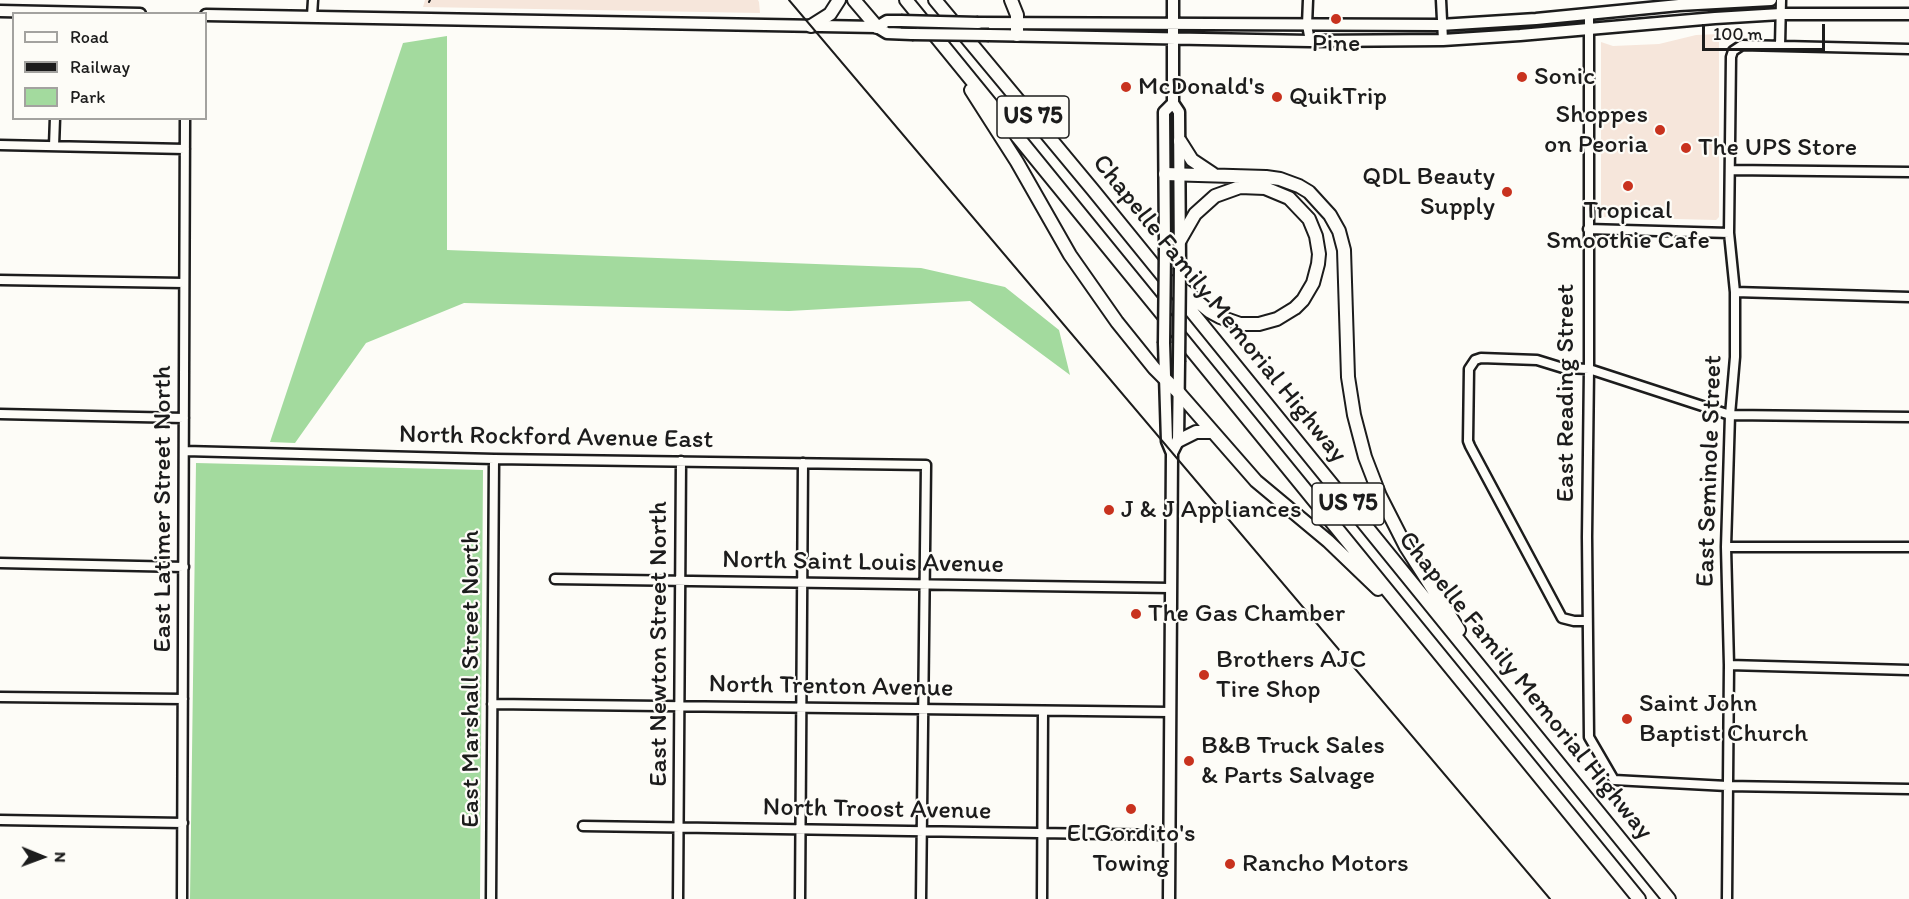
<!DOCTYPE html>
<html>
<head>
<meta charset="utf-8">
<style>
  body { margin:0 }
  #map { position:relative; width:1909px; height:899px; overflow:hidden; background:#fdfcf7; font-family:Itim,sans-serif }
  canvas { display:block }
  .legend { position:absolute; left:12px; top:12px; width:195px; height:108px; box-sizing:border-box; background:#fdfcf7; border:2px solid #a3a29f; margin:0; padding:8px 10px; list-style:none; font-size:18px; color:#1c1c1c }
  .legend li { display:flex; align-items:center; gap:12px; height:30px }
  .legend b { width:30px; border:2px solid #a3a29f }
  .north { position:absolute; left:12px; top:827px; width:60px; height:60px; -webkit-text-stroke:4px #fdfcf7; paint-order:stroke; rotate:91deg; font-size:16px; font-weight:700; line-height:24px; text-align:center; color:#1c1c1c }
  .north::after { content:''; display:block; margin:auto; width:21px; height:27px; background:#1c1c1c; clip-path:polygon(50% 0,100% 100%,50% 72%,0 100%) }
  .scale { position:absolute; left:1702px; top:24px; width:123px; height:27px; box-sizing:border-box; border:3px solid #1c1c1c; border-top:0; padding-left:8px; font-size:18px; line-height:21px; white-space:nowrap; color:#1c1c1c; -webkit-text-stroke:4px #fdfcf7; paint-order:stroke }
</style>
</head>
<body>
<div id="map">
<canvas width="1909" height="899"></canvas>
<ul class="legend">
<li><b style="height:8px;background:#fdfcf7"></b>Road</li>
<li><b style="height:8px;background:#1c1c1c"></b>Railway</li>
<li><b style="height:16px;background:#a3da9e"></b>Park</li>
</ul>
<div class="north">N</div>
<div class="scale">100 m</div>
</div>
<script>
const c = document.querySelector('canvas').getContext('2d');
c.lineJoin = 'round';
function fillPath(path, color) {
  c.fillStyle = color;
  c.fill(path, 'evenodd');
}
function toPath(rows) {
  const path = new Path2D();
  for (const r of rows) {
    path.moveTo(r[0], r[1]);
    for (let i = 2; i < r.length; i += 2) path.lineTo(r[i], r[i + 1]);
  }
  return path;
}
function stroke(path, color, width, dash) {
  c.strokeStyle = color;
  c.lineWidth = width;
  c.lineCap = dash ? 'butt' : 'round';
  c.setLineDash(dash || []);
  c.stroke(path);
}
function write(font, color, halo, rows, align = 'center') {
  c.font = font + ' Itim,sans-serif';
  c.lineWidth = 4.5;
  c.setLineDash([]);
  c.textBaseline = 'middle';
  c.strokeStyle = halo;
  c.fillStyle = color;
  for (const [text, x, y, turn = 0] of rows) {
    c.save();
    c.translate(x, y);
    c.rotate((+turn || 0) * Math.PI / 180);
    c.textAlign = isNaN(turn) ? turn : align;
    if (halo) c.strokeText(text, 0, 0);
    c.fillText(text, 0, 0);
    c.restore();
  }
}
fillPath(toPath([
  [425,0,758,0,759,2,760,13,423,7],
  [1719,34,1719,217,1716,220,1601,217,1601,42,1613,46,1659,44,1696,35]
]), '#f6e6db');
fillPath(toPath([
  [447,36,447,250,921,268,1005,287,1059,330,1070,375,970,301,789,311,464,303,366,343,295,443,270,442,403,43],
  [196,463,483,470,480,899,190,899]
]), '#a3da9e');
const minor = toPath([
  [1308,0,1307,25,1310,41],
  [1441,0,1443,40],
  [1589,14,1589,369,1587,537,1589,737,1614,780,1727,786,1909,789],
  [312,16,313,0],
  [1780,46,1781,0],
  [0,145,185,149],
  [54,146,55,118],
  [1730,170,1909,172],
  [1588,229,1729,233],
  [0,280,184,283],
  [1735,292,1909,297],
  [0,414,184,418],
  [185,451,494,459,926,465,921,899],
  [1726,547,1909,547],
  [0,563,184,567],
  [555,579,1170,588],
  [1587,621,1574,621,1562,618,1470,446,1468,441,1469,369,1475,360,1481,358,1537,360,1563,368,1589,369,1730,415,1909,417],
  [1729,665,1909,670],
  [0,697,183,699],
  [492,704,1170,712],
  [0,820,183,823],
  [583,826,1169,835],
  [182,899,185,118],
  [491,899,494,459],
  [678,899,681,461],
  [800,899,803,463],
  [1042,899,1043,711],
  [1727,899,1729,665,1726,547,1730,415,1735,357,1735,292,1729,233,1731,57,1733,51,1742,45,1909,49]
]);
const major = toPath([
  [1173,0,1173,103,1179,112,1180,268],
  [0,11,140,14],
  [206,15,877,27,887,33,912,34],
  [978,23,1440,25,1536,19,1679,5,1771,0],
  [877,27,887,21,901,21],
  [989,35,1310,41,1443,40,1520,35,1715,18,1781,14,1909,14],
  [1165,249,1164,112,1173,103],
  [1164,343,1167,441,1172,453],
  [1169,899,1172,453,1178,441,1179,362]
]);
const highway = toPath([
  [854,0,877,27],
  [906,0,1639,899],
  [935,0,1093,190,1669,899],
  [1011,0,1017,15,1017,35],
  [811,26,830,14,839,0],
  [971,90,1017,162,1070,255,1117,322,1154,368,1179,393,1256,481,1328,541,1378,589],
  [1180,141,1192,160,1213,174],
  [1165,174,1266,177,1280,179,1299,186,1309,192,1330,215,1339,231,1344,250,1348,377,1354,415,1365,457,1380,496,1406,547,1459,630],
  [1174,282,1209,311,1220,317,1240,324,1259,324,1277,319,1295,308,1303,300,1313,283,1318,264,1319,254,1316,236,1309,219,1289,198,1265,188,1240,187,1215,196,1195,214,1180,240],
  [1178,441,1196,432,1212,432]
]);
stroke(minor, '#1c1c1c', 13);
stroke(major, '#1c1c1c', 15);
stroke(highway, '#1c1c1c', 16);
stroke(minor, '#fdfcf7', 8);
stroke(major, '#fdfcf7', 10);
stroke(highway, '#fdfcf7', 12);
stroke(toPath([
  [789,0,1550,899],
  [429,2,430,0]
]), '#1c1c1c', 2);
const majorBridge = toPath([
  [901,21,978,23],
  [912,34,989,35],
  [1164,343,1165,249],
  [1179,362,1180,268]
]);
stroke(majorBridge, '#1c1c1c', 15, []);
stroke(majorBridge, '#fdfcf7', 10);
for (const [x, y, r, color] of [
  [1336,19,6,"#c8321e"],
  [1522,77,6,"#c8321e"],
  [1126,87,6,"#c8321e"],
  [1277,97,6,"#c8321e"],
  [1660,130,6,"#c8321e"],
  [1686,148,6,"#c8321e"],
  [1628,186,6,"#c8321e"],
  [1507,192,6,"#c8321e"],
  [1109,510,6,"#c8321e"],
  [1136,614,6,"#c8321e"],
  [1204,675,6,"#c8321e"],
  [1627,719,6,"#c8321e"],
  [1189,761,6,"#c8321e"],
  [1131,809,6,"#c8321e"],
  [1230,864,6,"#c8321e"]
]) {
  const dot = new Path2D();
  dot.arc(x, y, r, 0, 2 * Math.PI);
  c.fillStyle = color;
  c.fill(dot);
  stroke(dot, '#fdfcf7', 2);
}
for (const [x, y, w] of [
  [1033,117,72],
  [1348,504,72]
]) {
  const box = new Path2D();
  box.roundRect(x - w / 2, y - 21, w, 42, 4.5);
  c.fillStyle = '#fdfcf7';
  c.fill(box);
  stroke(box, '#1c1c1c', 1.5);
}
write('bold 24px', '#1c1c1c', null, [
  ["US 75",1033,117],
  ["US 75",1348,504]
]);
write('26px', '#1c1c1c', '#fdfcf7', [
  ["Pine",1336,44,"center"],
  ["Sonic",1534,77],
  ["McDonald's",1138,87],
  ["QuikTrip",1289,97],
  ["Shoppes",1648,115,"right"],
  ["on Peoria",1648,145,"right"],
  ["The UPS Store",1698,148],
  ["QDL Beauty",1495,177,"right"],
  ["Supply",1495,207,"right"],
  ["Tropical",1628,211,"center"],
  ["Smoothie Cafe",1628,241,"center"],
  ["J & J Appliances",1121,510],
  ["The Gas Chamber",1148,614],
  ["Brothers AJC",1216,660],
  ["Tire Shop",1216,690],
  ["Saint John",1639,704],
  ["Baptist Church",1639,734],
  ["B&B Truck Sales",1201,746],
  ["& Parts Salvage",1201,776],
  ["El Gordito's",1131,834,"center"],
  ["Towing",1131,864,"center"],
  ["Rancho Motors",1242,864]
], 'left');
write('26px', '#1c1c1c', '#fdfcf7', [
  ["Chapelle Family Memorial Highway",1219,309,51],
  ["East Reading Street",1566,393,-90],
  ["North Rockford Avenue East",556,438,1],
  ["East Seminole Street",1710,471,-88],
  ["East Latimer Street North",163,509,-90],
  ["North Saint Louis Avenue",863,563,1],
  ["East Newton Street North",659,644,-90],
  ["East Marshall Street North",471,679,-90],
  ["Chapelle Family Memorial Highway",1525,686,51],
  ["North Trenton Avenue",831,687,1],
  ["North Troost Avenue",877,810,1]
]);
</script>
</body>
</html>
